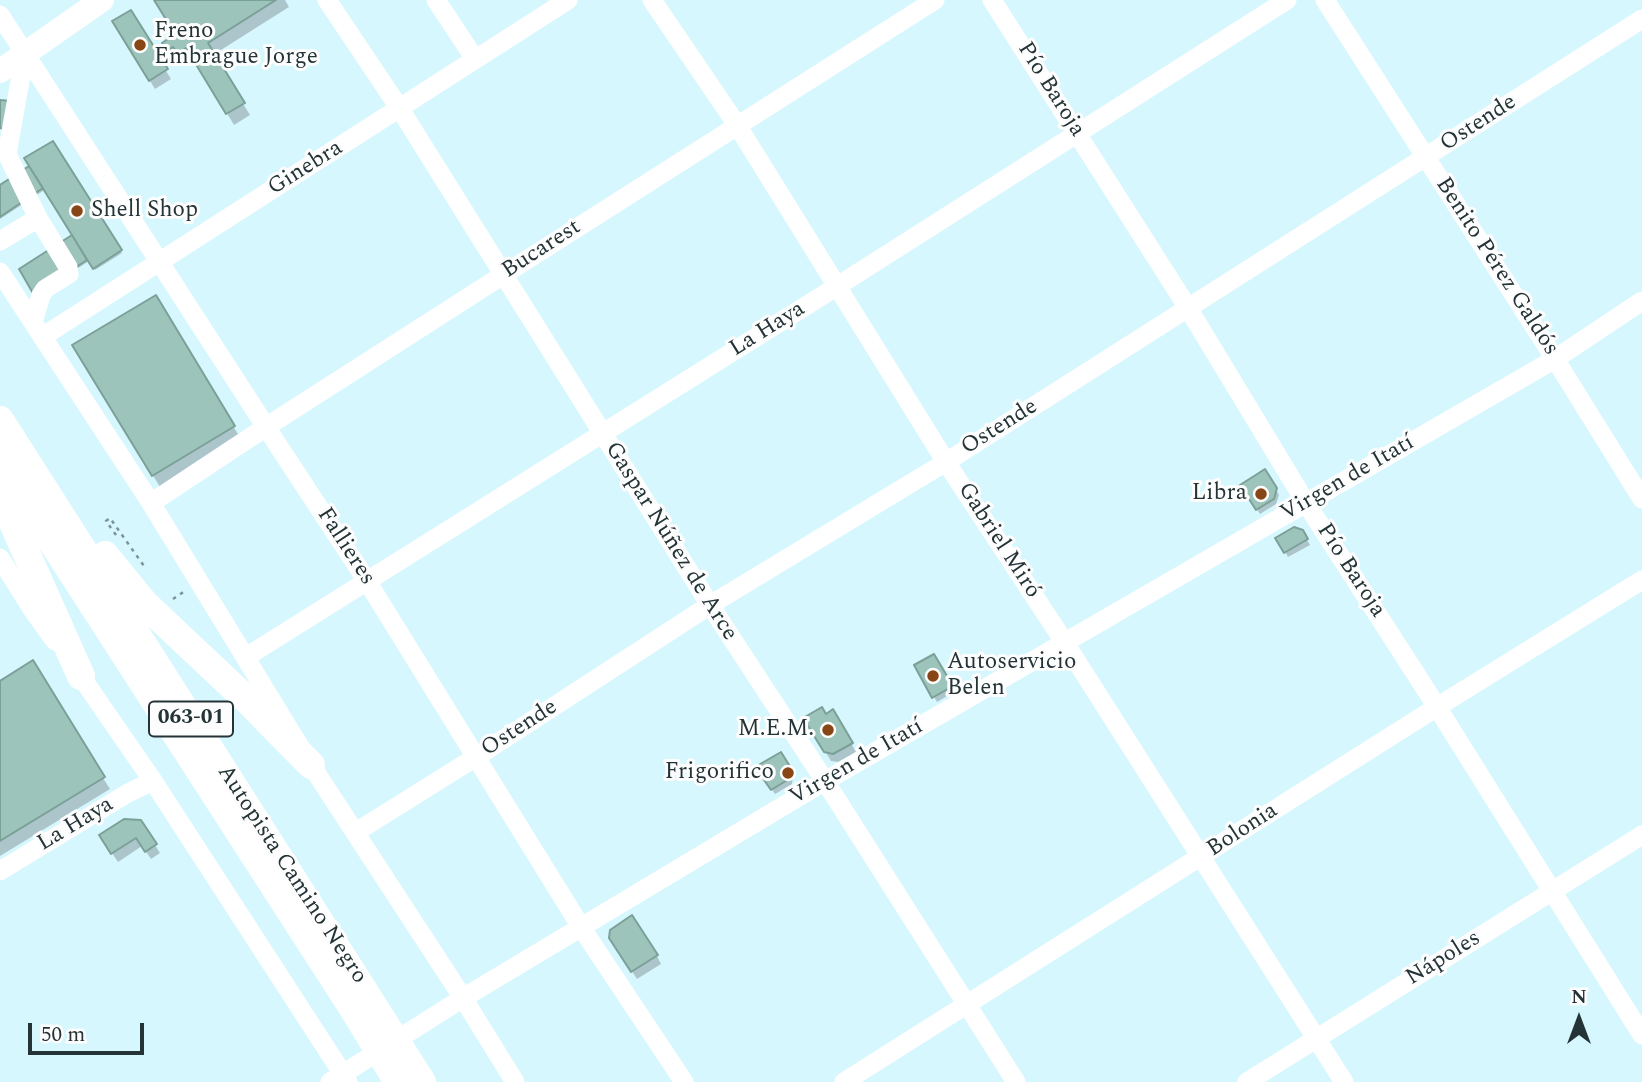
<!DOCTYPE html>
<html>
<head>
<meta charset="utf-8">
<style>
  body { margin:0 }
  #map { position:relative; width:1642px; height:1082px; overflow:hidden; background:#d7f7fe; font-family:Spectral,serif }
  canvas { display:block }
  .north { position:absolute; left:1544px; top:984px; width:70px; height:70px; -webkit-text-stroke:5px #fdfdfd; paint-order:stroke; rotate:0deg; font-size:19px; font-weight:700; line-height:28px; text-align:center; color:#233336 }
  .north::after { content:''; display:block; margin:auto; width:24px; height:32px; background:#233336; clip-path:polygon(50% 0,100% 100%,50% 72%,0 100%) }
  .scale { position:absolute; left:28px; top:1023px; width:116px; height:32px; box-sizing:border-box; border:4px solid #233336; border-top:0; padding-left:9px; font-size:21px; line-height:24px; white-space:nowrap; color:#233336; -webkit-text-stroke:5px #fdfdfd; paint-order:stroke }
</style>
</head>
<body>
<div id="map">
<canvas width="1642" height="1082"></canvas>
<div class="north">N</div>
<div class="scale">50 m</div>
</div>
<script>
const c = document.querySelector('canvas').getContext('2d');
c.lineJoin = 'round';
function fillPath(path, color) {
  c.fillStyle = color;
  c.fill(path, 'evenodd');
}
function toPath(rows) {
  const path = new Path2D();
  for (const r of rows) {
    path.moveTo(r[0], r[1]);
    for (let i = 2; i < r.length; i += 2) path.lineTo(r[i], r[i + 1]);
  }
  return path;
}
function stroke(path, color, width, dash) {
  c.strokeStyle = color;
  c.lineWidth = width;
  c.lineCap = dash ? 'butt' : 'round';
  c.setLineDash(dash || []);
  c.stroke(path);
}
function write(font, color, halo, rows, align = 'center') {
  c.font = font + ' Spectral,serif';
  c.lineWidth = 6;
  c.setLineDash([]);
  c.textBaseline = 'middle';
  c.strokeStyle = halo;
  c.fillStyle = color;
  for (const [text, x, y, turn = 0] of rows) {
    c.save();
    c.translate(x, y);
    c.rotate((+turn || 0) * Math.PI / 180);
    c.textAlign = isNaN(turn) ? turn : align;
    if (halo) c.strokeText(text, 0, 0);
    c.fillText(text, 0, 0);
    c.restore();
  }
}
fillPath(toPath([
  [156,0,285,0,289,7,213,55,250,115,234,125,194,58,185,65,181,58,174,62,164,44,177,35],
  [130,12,171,79,155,89,114,22],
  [52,143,122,253,95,270,89,261,37,295,74,235,46,189,0,219,0,187,32,166],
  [155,298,241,439,160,487,75,346],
  [1265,472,1279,495,1276,504,1260,514,1242,485],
  [1302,531,1310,545,1288,557,1278,539],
  [934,656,954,692,937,702,916,666],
  [0,683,103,778,110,789,0,856],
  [833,712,856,752,838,762,831,761,806,719,826,716],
  [780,754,793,775,792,784,775,794,758,768],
  [124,821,155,845,160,853,151,859,142,846,118,862,106,844],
  [616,947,657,956,661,964,637,979]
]), '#0003');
const building = toPath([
  [154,0,276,0,208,43,245,103,226,114,186,48,178,54,173,47,166,51,162,43,175,34,154,0],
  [131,10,168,69,149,81,112,21,131,10],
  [0,100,22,102,4,129,0,128,0,100],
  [53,141,122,250,93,269,24,158,53,141],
  [29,166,43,188,0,217,0,185,29,166],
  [72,235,87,260,34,295,19,269,72,235],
  [156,295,235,426,152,476,72,345,156,295],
  [1265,469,1277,488,1274,499,1256,510,1240,485,1265,469],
  [1294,527,1303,530,1308,539,1284,553,1275,538,1294,527],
  [934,654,953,686,932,698,914,665,934,654],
  [33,660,105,777,0,841,0,681,33,660],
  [822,707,826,714,833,709,853,743,833,754,824,752,803,718,822,707],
  [781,752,791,768,789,779,771,790,755,767,781,752],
  [124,819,141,820,157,844,145,852,136,838,111,854,99,835,124,819],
  [632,915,658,955,631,972,609,938,610,930,632,915]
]);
fillPath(building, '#9dc4bb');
stroke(building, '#7ba098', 2);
stroke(toPath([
  [116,535,106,521,110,518,144,566],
  [173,599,185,591]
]), '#7c9499', 2.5, [3.5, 5]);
stroke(toPath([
  [327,0,400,109,710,605,825,781,1016,1082],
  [436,0,475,59],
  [652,0,737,125,946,462,1065,643,1344,1082],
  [992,0,1188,308,1306,503,1437,707,1642,1035],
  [1325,0,1555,359,1642,499],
  [0,15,266,427,367,581,581,927,684,1082],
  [25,53,7,154,38,218,68,267,69,274,45,289,41,295,33,322],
  [0,241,38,218],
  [0,272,151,503,311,765,463,998,515,1082],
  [42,337,568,0],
  [151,503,266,427,503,275,935,0],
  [0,558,32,609,55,641],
  [246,657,836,287,1287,0],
  [73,665,153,781,348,1082],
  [356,832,476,757,710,605,946,462,1642,19],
  [0,871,128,793,153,781],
  [330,1082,463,998,825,781,1555,359,1642,301],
  [844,1082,1437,707,1642,580],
  [1247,1082,1642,835]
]), '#fff', 19);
stroke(toPath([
  [0,71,102,0]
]), '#fff', 24);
stroke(toPath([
  [0,420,422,1082],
  [0,461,352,1007,398,1082],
  [0,494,81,676],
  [105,555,145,604,248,701,311,765]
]), '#fff', 28);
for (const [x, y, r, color] of [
  [140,45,7,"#884616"],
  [77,211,7,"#884616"],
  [1261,494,7,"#884616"],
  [933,676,7,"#884616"],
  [828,730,7,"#884616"],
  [788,773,7,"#884616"]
]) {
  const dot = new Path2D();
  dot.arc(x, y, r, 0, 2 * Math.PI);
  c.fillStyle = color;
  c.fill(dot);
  stroke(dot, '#fdfdfd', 2.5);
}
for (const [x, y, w] of [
  [191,719,84]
]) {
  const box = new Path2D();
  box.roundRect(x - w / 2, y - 17.5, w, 35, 5);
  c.fillStyle = '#fdfdfd';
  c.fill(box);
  stroke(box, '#233336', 2);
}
write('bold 21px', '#233336', null, [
  ["063-01",191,719]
]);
write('23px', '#233336', '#fdfdfd', [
  ["Freno",154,32],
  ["Embrague Jorge",154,58],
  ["Shell Shop",91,211],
  ["Libra",1247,494,"right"],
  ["Autoservicio",947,663],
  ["Belen",947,689],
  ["M.E.M.",814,730,"right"],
  ["Frigorifico",774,773,"right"]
], 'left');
write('23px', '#233336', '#fdfdfd', [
  ["Pío Baroja",1050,90,58],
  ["Ostende",1479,124,-33],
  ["Ginebra",306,169,-32],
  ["Bucarest",542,250,-33],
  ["Benito Pérez Galdós",1496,267,57],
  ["La Haya",768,330,-32],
  ["Ostende",1000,428,-32],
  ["Virgen de Itatí",1348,479,-30],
  ["Gabriel Miró",998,541,57],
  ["Gaspar Núñez de Arce",670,542,58],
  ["Fallieres",345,547,57],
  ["Pío Baroja",1350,571,57],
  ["Ostende",520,729,-33],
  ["Virgen de Itatí",857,763,-30],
  ["La Haya",76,825,-31],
  ["Bolonia",1243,831,-33],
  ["Autopista Camino Negro",291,875,57],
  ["Nápoles",1444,959,-32]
]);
</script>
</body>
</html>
